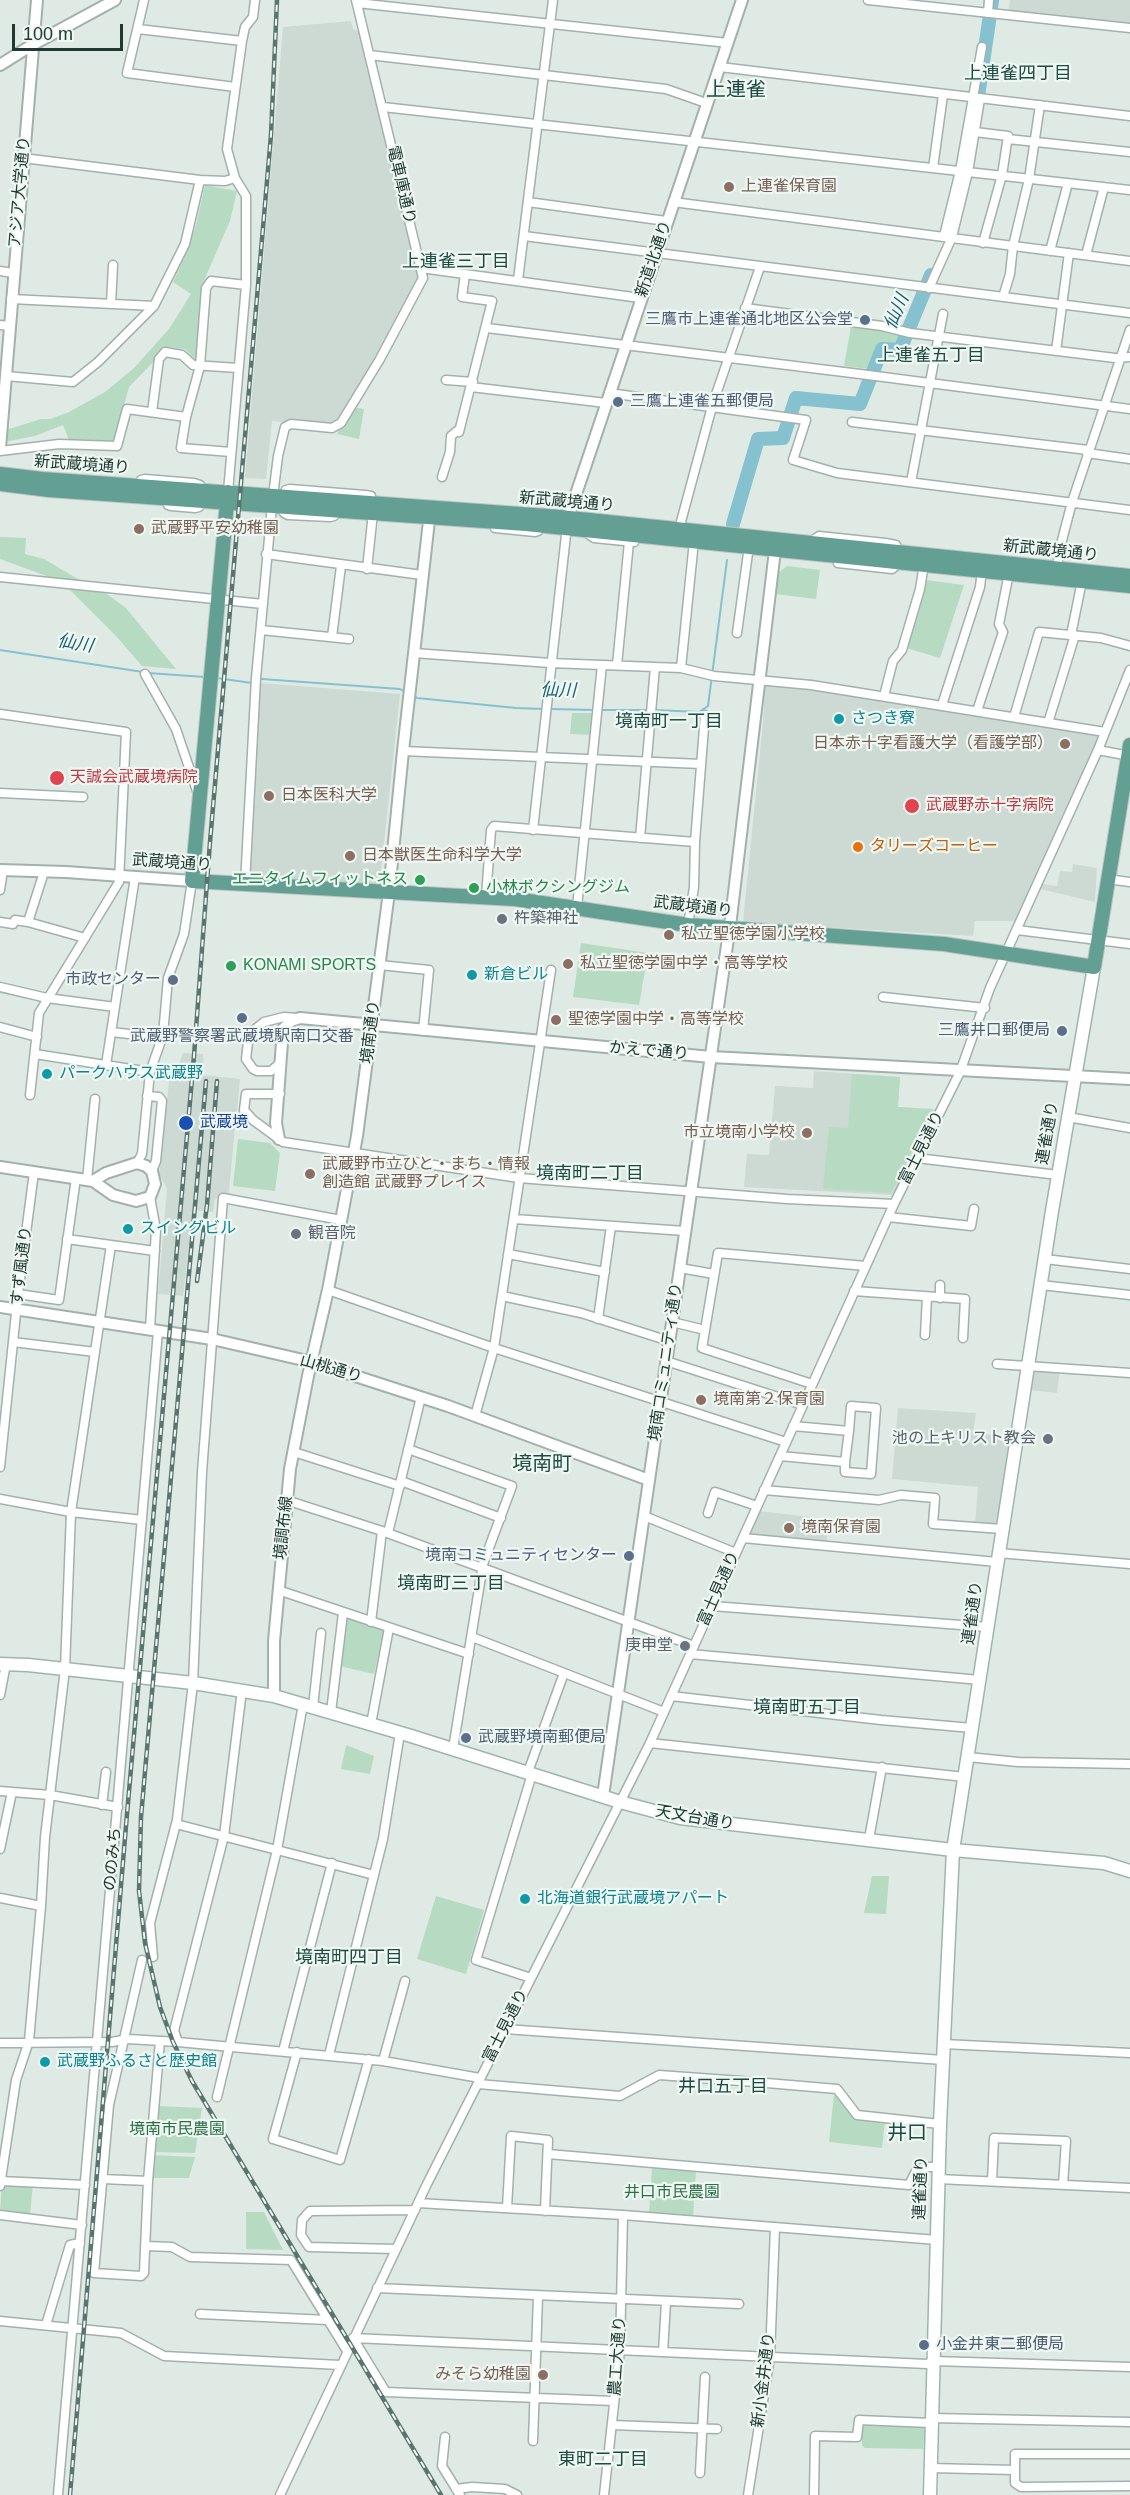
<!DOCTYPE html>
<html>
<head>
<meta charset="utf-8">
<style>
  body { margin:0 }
  #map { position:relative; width:1130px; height:2495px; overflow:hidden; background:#dfeae5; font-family:Arial,sans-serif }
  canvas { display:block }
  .scale { position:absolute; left:12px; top:24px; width:111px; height:27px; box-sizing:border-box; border:3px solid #203933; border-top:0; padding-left:8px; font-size:18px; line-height:21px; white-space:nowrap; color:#203933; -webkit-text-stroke:4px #eff7f3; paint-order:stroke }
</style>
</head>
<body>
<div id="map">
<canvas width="1130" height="2495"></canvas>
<div class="scale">100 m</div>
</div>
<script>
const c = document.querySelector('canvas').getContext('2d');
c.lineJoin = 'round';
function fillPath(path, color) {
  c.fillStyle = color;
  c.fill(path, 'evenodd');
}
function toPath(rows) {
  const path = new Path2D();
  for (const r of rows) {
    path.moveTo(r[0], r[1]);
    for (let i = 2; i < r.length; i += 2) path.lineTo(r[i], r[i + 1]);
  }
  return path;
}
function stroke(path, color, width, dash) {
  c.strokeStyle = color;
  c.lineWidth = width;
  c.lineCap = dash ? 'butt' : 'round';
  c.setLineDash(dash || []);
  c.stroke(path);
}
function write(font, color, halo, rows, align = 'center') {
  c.font = font + ' Arial,"Noto Sans JP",sans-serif';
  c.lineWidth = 4.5;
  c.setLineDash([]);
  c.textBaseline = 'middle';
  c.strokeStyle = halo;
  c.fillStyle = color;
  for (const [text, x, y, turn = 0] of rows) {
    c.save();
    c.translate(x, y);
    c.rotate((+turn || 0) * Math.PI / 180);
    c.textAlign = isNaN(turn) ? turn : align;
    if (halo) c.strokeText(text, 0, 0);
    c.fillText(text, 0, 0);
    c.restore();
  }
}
fillPath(toPath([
  [1010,0,1130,0,1130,26,1008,15],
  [351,21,353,29,361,33,418,278,408,299,348,405,335,422,326,426,272,421,266,479,245,478,283,27],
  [260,683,400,694,380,881,375,885,253,877,248,872],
  [765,683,942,705,1101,736,1017,921,975,921,973,936,743,922,763,722],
  [1073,864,1097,868,1095,902,1040,889,1043,884,1057,886,1060,871,1072,872],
  [183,1053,203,1054,204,1075,240,1079,228,1200,215,1198,213,1212,193,1210,183,1296,158,1294,167,1189,159,1174,170,1073,176,1072],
  [814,1071,900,1077,898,1107,937,1109,893,1195,744,1187,747,1154,769,1155,775,1086,813,1088],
  [1032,1369,1060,1370,1057,1393,1029,1390],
  [898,1408,976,1413,973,1433,1012,1437,998,1525,975,1523,978,1487,892,1479],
  [758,1511,830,1519,826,1545,746,1536]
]), '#cddad4');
fillPath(toPath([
  [205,185,237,191,230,221,202,285,196,360,185,349,168,347,129,387,114,441,69,440,63,425,35,436,4,442,6,430,41,419,50,419,69,412,105,392,134,368,169,329,191,294,173,282,184,258,196,225],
  [851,326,901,334,895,348,879,347,869,369,844,366],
  [352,407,364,409,359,439,337,434],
  [0,537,26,538,25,554,44,559,83,582,52,578,0,559],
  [787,566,820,570,816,599,775,594,778,573],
  [926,580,964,585,940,658,906,648],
  [67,587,103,591,126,608,176,669,142,666,116,636],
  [572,713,596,713,593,735,570,734],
  [581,943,648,953,639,1005,573,997],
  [852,1074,900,1077,898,1107,932,1109,891,1193,823,1189,829,1127,848,1128],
  [238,1139,270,1143,280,1153,275,1191,233,1186],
  [345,1617,384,1630,374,1674,339,1666],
  [346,1745,374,1756,370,1774,341,1769],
  [872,1876,889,1876,886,1914,864,1913],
  [436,1896,484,1910,466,1974,417,1959],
  [834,2094,856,2118,885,2121,882,2148,829,2142],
  [158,2106,202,2108,195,2153,154,2152],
  [153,2155,195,2157,189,2178,151,2178],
  [652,2168,696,2172,693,2217,649,2214],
  [2,2183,33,2184,30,2214,0,2211],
  [246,2212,264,2212,283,2250,246,2249],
  [864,2424,925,2428,923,2449,865,2448,862,2446,862,2427]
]), '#b7dbc2');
stroke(toPath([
  [0,650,143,672],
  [148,673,205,677],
  [217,678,252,683],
  [262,679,400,689,405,692],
  [413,696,417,698,516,708,544,709],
  [550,709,595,710],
  [601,710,649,710],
  [655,710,699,712,708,706,727,560]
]), '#86c1cf', 2);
stroke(toPath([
  [976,110,992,1],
  [733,524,758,439,783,438,796,398,860,404,882,349,900,350,931,275]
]), '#86c1cf', 14);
const minor = toPath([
  [144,0,127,73,235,87],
  [868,0,1130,28],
  [357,3,728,43],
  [988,13,989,0],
  [138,29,242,41],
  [369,55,666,89,706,103],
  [720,67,1130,116],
  [383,107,1130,190],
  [975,132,1008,136,1002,175,983,243],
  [1008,139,1130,152],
  [23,158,200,180,225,181,235,178],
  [933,168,943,95],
  [528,202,666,221],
  [673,202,1130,261],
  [524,236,1130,313],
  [944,236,960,171,982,47],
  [1050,251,1068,183],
  [1086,255,1104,187],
  [421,268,640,298],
  [0,271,13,273],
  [518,280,553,0],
  [929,288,952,237,968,172,980,99],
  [1003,297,1010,274,1013,246,1029,179,1040,105],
  [11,299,154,306],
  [111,304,113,265],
  [745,308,882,326,910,333,1115,358,1130,357],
  [0,325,9,326],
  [487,328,868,375,1130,409],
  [1056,351,1069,253],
  [6,376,73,382,98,362,154,306,185,244,200,180],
  [446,380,473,382],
  [471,387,606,403],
  [609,393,806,420,793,460,837,473,1130,510],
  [152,412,159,359,165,352,182,355,193,365,238,368],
  [852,422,1088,450],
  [0,451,59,444,117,446,127,409,186,417],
  [231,452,181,448,186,417,200,366,206,288,211,281,246,285],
  [1087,453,1130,459],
  [442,477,450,452,451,436,457,431,459,432,492,301,462,297,465,274],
  [911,482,943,314],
  [139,486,141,480,145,479,194,483,200,485,202,491],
  [228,492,246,285,246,196,235,178,227,149,242,41,245,27,253,17,255,0],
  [273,496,278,456,285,427,291,424,332,428,341,423,380,359,423,278,356,0],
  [286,497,286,490,290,489,365,495,371,496,372,503],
  [167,498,168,505,171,506,195,508,199,507,201,501],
  [283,506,284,513,288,515,330,517,334,516,337,511],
  [495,528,535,532,538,531,541,525],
  [679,529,713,403,760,267],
  [588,530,588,534,594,538,634,542],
  [810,542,819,536,885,543,896,545,899,552],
  [266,554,422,575],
  [838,563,892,569,900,562],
  [367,569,373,513],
  [1057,569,1059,552,1072,502,1130,330],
  [0,577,263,604],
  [261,630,349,639],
  [737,633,749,546],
  [1071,635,1082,581],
  [332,637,341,566],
  [414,653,550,663,681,668,714,676,811,685,1105,732],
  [617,665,629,542],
  [681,668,694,541],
  [145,674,176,729,197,791],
  [884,696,893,661,902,650,920,589,924,564],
  [942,705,980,587,982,570],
  [977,711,1003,632,999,624,1009,573],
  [0,714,126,732,119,882,39,1013,30,1095],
  [1014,717,1039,632,1101,638,1130,646],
  [1048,723,1075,635],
  [1098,750,1130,756],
  [403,751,701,764],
  [0,793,83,797],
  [533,830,567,526],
  [640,838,655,667],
  [1107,879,1130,882],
  [245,884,256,678,272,506],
  [0,890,3,870],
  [486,897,491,830,494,826,695,842],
  [577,907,602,665],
  [0,922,13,924,15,920,28,922,85,938],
  [28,922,44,872],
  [688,925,694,887,695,842,705,715],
  [1017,930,1130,944],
  [379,965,429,970,423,1031],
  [0,987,47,998,115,1007],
  [883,997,985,1008],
  [0,1027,37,1037],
  [112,1032,162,1038],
  [35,1054,150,1072],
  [279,1064,271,1071,257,1071,253,1069,246,1059,248,1042,254,1030,264,1022,284,1017,298,1018],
  [106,1065,135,877],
  [280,1094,246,1094,244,1110,253,1120,283,1142,519,1178,787,1199,894,1204],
  [147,1096,159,1097,162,1101,156,1161,152,1171],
  [1068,1117,1130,1128],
  [917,1158,1058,1175],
  [137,1163,142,1154,150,1072,163,1035,168,978,184,934,192,881],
  [87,1180,95,1099],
  [888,1217,971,1226,974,1209],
  [514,1219,685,1231],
  [67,1239,155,1251],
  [508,1254,605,1272],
  [1045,1259,1130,1269],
  [680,1268,714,1274],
  [1041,1285,1130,1295],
  [328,1290,494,1348,786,1442],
  [854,1291,965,1299,963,1338],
  [18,1294,59,1300,76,1178],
  [502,1296,581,1313,669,1341],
  [940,1298,940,1285],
  [598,1319,611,1226],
  [672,1322,705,1330],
  [150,1329,156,1230,150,1197],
  [925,1335,927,1297],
  [13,1342,95,1352],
  [666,1361,803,1405],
  [997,1364,1130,1373],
  [812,1384,702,1348,718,1253,866,1266],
  [475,1416,494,1348,551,970],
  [408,1449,512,1486,483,1564,453,1749],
  [294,1452,400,1486],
  [780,1456,845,1462,845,1472,871,1474,876,1408,851,1406,849,1431,793,1426],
  [845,1462,849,1431],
  [0,1467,18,1294,34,1172],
  [401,1481,501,1518],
  [764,1490,879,1500,901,1495,935,1498,933,1524,1002,1529],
  [0,1499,71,1512,142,1520],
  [286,1500,382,1531,694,1646],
  [708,1513,715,1492,757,1506],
  [644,1516,736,1553],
  [388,1533,421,1397],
  [743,1538,997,1562],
  [998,1553,1130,1564],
  [278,1590,469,1654],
  [712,1606,987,1627],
  [371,1622,382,1531],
  [472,1637,664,1712],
  [690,1654,980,1680],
  [0,1695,6,1664],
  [671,1696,881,1720,972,1728],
  [313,1707,321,1633],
  [331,1712,343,1613],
  [371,1724,389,1628],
  [650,1743,965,1777],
  [968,1757,1018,1762,1130,1764],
  [528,1772,564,1673],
  [0,1791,50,1795,118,1807],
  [102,1805,106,1772],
  [176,1824,374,1875],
  [869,1839,882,1767],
  [0,1849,12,1792],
  [0,1898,41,1906],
  [153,1957,150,1923,177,1820,193,1683,202,1472,223,1198,341,1220],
  [142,1960,109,2105,94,2273,141,2276,144,2273,148,2181,160,2041],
  [531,1978,476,1960,532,1774],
  [505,2029,943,2060],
  [178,2042,174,2031,224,1836,242,1690],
  [0,2043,112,2042,128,2039,178,2042,383,2061,480,2078],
  [943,2044,1130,2053],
  [283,2051,332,1863],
  [297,2052,273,2139,340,2160,369,2059],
  [329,2055,383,1839,400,1733],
  [383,2061,405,1981],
  [478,2084,620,2096,659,2075,755,2082,837,2089,857,2115,940,2124],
  [217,2097,277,1850,303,1704],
  [548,2154,909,2185,916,2171,924,2167,939,2167],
  [102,2179,148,2181],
  [938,2179,1130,2188],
  [1,2181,85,2185],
  [992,2181,994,2138,1066,2141,1063,2185],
  [0,2186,16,2080,29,2041,41,1906,45,1837,65,1669,71,1512,111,1245],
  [418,2203,623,2215,937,2240],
  [507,2208,511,2136,548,2140,545,2211],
  [0,2215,82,2225],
  [146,2246,172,2247,190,2257,291,2260,347,2351],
  [396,2249,309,2247,301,2235,302,2220,310,2211,415,2210],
  [377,2288,739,2304],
  [200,2314,327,2320],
  [0,2321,121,2333,164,2356,340,2365],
  [46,2325,70,2245,80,2243],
  [353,2338,927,2364,933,2361,1130,2367],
  [353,2338,386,2392,614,2401],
  [663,2352,666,2302],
  [931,2418,1130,2422],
  [612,2425,717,2429],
  [445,2437,442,2466,460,2495],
  [533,2441,538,2296],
  [930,2468,1015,2470,1015,2483,1021,2487,1130,2486],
  [1015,2470,1015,2454,1130,2454],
  [700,2473,705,2377],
  [456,2489,472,2487,505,2489,517,2495],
  [58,2495,158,1331],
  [280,2495,427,2184,650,1743,894,1204,960,1072,990,988,1098,750,1130,670],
  [604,2495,620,2350,623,2215],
  [748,2495,770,2357,775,2227],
  [814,2495,815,2436,857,2437,859,2420,931,2423]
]);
const tertiary = toPath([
  [0,65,32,45,115,0],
  [0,448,37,0],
  [568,518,742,0],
  [0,870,66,872,192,881],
  [279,1139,276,1123,283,1029,291,1021,300,1018,711,1057,1130,1079],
  [0,1167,93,1181,113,1195,136,1201,150,1197,155,1184,152,1171,146,1166,137,1163,106,1173,93,1181],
  [0,1307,212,1339,312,1362,448,1406,649,1480],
  [274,1696,274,1641,290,1469,308,1376,328,1290,357,1136,389,892,403,751,430,512],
  [603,1796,731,918,776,542]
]);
const secondary = toPath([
  [0,1664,28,1665,193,1683,274,1696,411,1736,620,1802,680,1818,953,1850,1104,1863,1130,1871],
  [930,2495,940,2124,953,1850,1052,1211,1094,967]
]);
const primary = toPath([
  [0,474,42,479,560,517,1130,576],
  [0,484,49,490,526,524,1130,586],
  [228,492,192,881,515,899,688,925,944,944,1094,967,1130,745]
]);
stroke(minor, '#a2b1ac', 11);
stroke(tertiary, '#a2b1ac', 14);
stroke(secondary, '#9eb5ae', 15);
stroke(primary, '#bcc4c2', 16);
stroke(minor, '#fff', 8);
stroke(tertiary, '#fff', 10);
stroke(secondary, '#fff', 12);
stroke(primary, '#639f92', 14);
const rail = toPath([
  [206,1081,141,1817,139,1891,145,1943,160,2007,173,2042,192,2081,441,2495],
  [197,1281,207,1205,217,1081],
  [70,2495,127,1814,194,1056,210,842,271,135,277,0]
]);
stroke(rail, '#5a756f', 4.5);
stroke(rail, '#eff7f3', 2, [7]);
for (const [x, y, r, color] of [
  [729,187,6,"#8d6e63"],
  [865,320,6,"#5c6f8a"],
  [618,402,6,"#5c6f8a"],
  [139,529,6,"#8d6e63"],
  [839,719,6,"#0f9aa8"],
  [1065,744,6,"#8d6e63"],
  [57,778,8,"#e0444e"],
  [269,796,6,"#8d6e63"],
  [912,806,8,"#e0444e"],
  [858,847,6,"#e8710a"],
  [350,856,6,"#8d6e63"],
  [420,880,6,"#2e9e5b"],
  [474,888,6,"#2e9e5b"],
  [502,919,6,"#6b7280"],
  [669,935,6,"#8d6e63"],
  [568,964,6,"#8d6e63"],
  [231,966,6,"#2e9e5b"],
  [472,975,6,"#0f9aa8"],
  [173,980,6,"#5c6f8a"],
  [242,1018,6,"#5c6f8a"],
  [556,1020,6,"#8d6e63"],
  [1062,1031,6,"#5c6f8a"],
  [47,1074,6,"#0f9aa8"],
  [186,1123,8,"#1a4fb4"],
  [807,1133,6,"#8d6e63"],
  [310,1174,6,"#8d6e63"],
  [128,1229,6,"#0f9aa8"],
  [296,1234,6,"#6b7280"],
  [701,1400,6,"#8d6e63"],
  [1048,1439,6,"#6b7280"],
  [789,1528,6,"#8d6e63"],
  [629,1556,6,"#5c6f8a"],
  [685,1646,6,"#6b7280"],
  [466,1738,6,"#5c6f8a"],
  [525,1899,6,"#0f9aa8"],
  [45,2062,6,"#0f9aa8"],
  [924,2345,6,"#5c6f8a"],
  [543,2375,6,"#8d6e63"]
]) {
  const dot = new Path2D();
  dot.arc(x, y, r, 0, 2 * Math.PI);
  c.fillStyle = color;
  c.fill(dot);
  stroke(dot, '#eff7f3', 2);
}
write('16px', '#203933', '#eff7f3', [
  ["電車庫通り",401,185,77],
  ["アジア大学通り",20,192,-85],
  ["新道北通り",654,259,-71],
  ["新武蔵境通り",82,465,4],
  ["新武蔵境通り",567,502,5],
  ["新武蔵境通り",1051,551,6],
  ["武蔵境通り",172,863,4],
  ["武蔵境通り",693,907,7],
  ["境南通り",371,1032,-83],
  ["かえで通り",649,1051,5],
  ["連雀通り",1048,1133,-80],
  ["富士見通り",922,1148,-63],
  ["すず風通り",22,1266,-83],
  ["境南コミュニティ通り",666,1362,-82],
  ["山桃通り",331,1369,16],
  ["境調布線",284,1528,-84],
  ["富士見通り",719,1589,-66],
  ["連雀通り",973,1613,-82],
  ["天文台通り",695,1818,10],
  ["ののみち",113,1859,-85],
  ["富士見通り",506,2026,-63],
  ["連雀通り",921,2188,-88],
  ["農工大通り",618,2356,-86],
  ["新小金井通り",764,2380,-83]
]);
write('16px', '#785e54', '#eff7f3', [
  ["上連雀保育園",741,187],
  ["武蔵野平安幼稚園",151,529],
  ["日本赤十字看護大学（看護学部）",1053,744,"right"],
  ["日本医科大学",281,796],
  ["日本獣医生命科学大学",362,856],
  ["私立聖徳学園小学校",681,935],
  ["私立聖徳学園中学・高等学校",580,964],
  ["聖徳学園中学・高等学校",568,1020],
  ["市立境南小学校",795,1133,"right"],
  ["武蔵野市立ひと・まち・情報",322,1165],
  ["創造館 武蔵野プレイス",322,1183],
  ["境南第２保育園",713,1400],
  ["境南保育園",801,1528],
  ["みそら幼稚園",531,2375,"right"]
], 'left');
write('16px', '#4e5e75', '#eff7f3', [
  ["三鷹市上連雀通北地区公会堂",853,320],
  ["三鷹上連雀五郵便局",630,402,"left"],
  ["市政センター",161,980],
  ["三鷹井口郵便局",1050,1031],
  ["武蔵野警察署武蔵境駅南口交番",242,1037,"center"],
  ["境南コミュニティセンター",617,1556],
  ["武蔵野境南郵便局",478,1738,"left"],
  ["小金井東二郵便局",936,2345,"left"]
], 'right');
write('16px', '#0d838f', '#eff7f3', [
  ["さつき寮",851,719],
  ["新倉ビル",484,975],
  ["パークハウス武蔵野",59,1074],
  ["スイングビル",140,1229],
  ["北海道銀行武蔵境アパート",537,1899],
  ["武蔵野ふるさと歴史館",57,2062]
], 'left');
write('16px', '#be3a42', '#eff7f3', [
  ["天誠会武蔵境病院",70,778],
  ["武蔵野赤十字病院",926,806]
], 'left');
write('16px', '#c56008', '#eff7f3', [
  ["タリーズコーヒー",870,847]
], 'left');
write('16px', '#27864d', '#eff7f3', [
  ["エニタイムフィットネス",408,880,"right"],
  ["小林ボクシングジム",486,888],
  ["KONAMI SPORTS",243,966]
], 'left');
write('16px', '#5b616d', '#eff7f3', [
  ["杵築神社",514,919],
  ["観音院",308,1234],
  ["池の上キリスト教会",1036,1439,"right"],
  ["庚申堂",673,1646,"right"]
], 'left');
write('16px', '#164399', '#eff7f3', [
  ["武蔵境",200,1123]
], 'left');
write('16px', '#2b6f48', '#eff7f3', [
  ["境南市民農園",177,2130],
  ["井口市民農園",672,2193]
]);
write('18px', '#1d4b41', '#eff7f3', [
  ["上連雀四丁目",1018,74],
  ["上連雀三丁目",456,262],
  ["上連雀五丁目",931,356],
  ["境南町一丁目",669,722],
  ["境南町二丁目",590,1174],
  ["境南町三丁目",451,1584],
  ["境南町五丁目",807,1708],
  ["境南町四丁目",349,1958],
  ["井口五丁目",723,2087],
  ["東町二丁目",603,2460]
]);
write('italic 18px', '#1c6274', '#eff7f3', [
  ["仙川",897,312,-67],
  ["仙川",75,644,9],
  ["仙川",558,691,1]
]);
write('20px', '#1d4b41', '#eff7f3', [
  ["上連雀",736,90],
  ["境南町",542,1464],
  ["井口",907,2133]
]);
</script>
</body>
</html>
